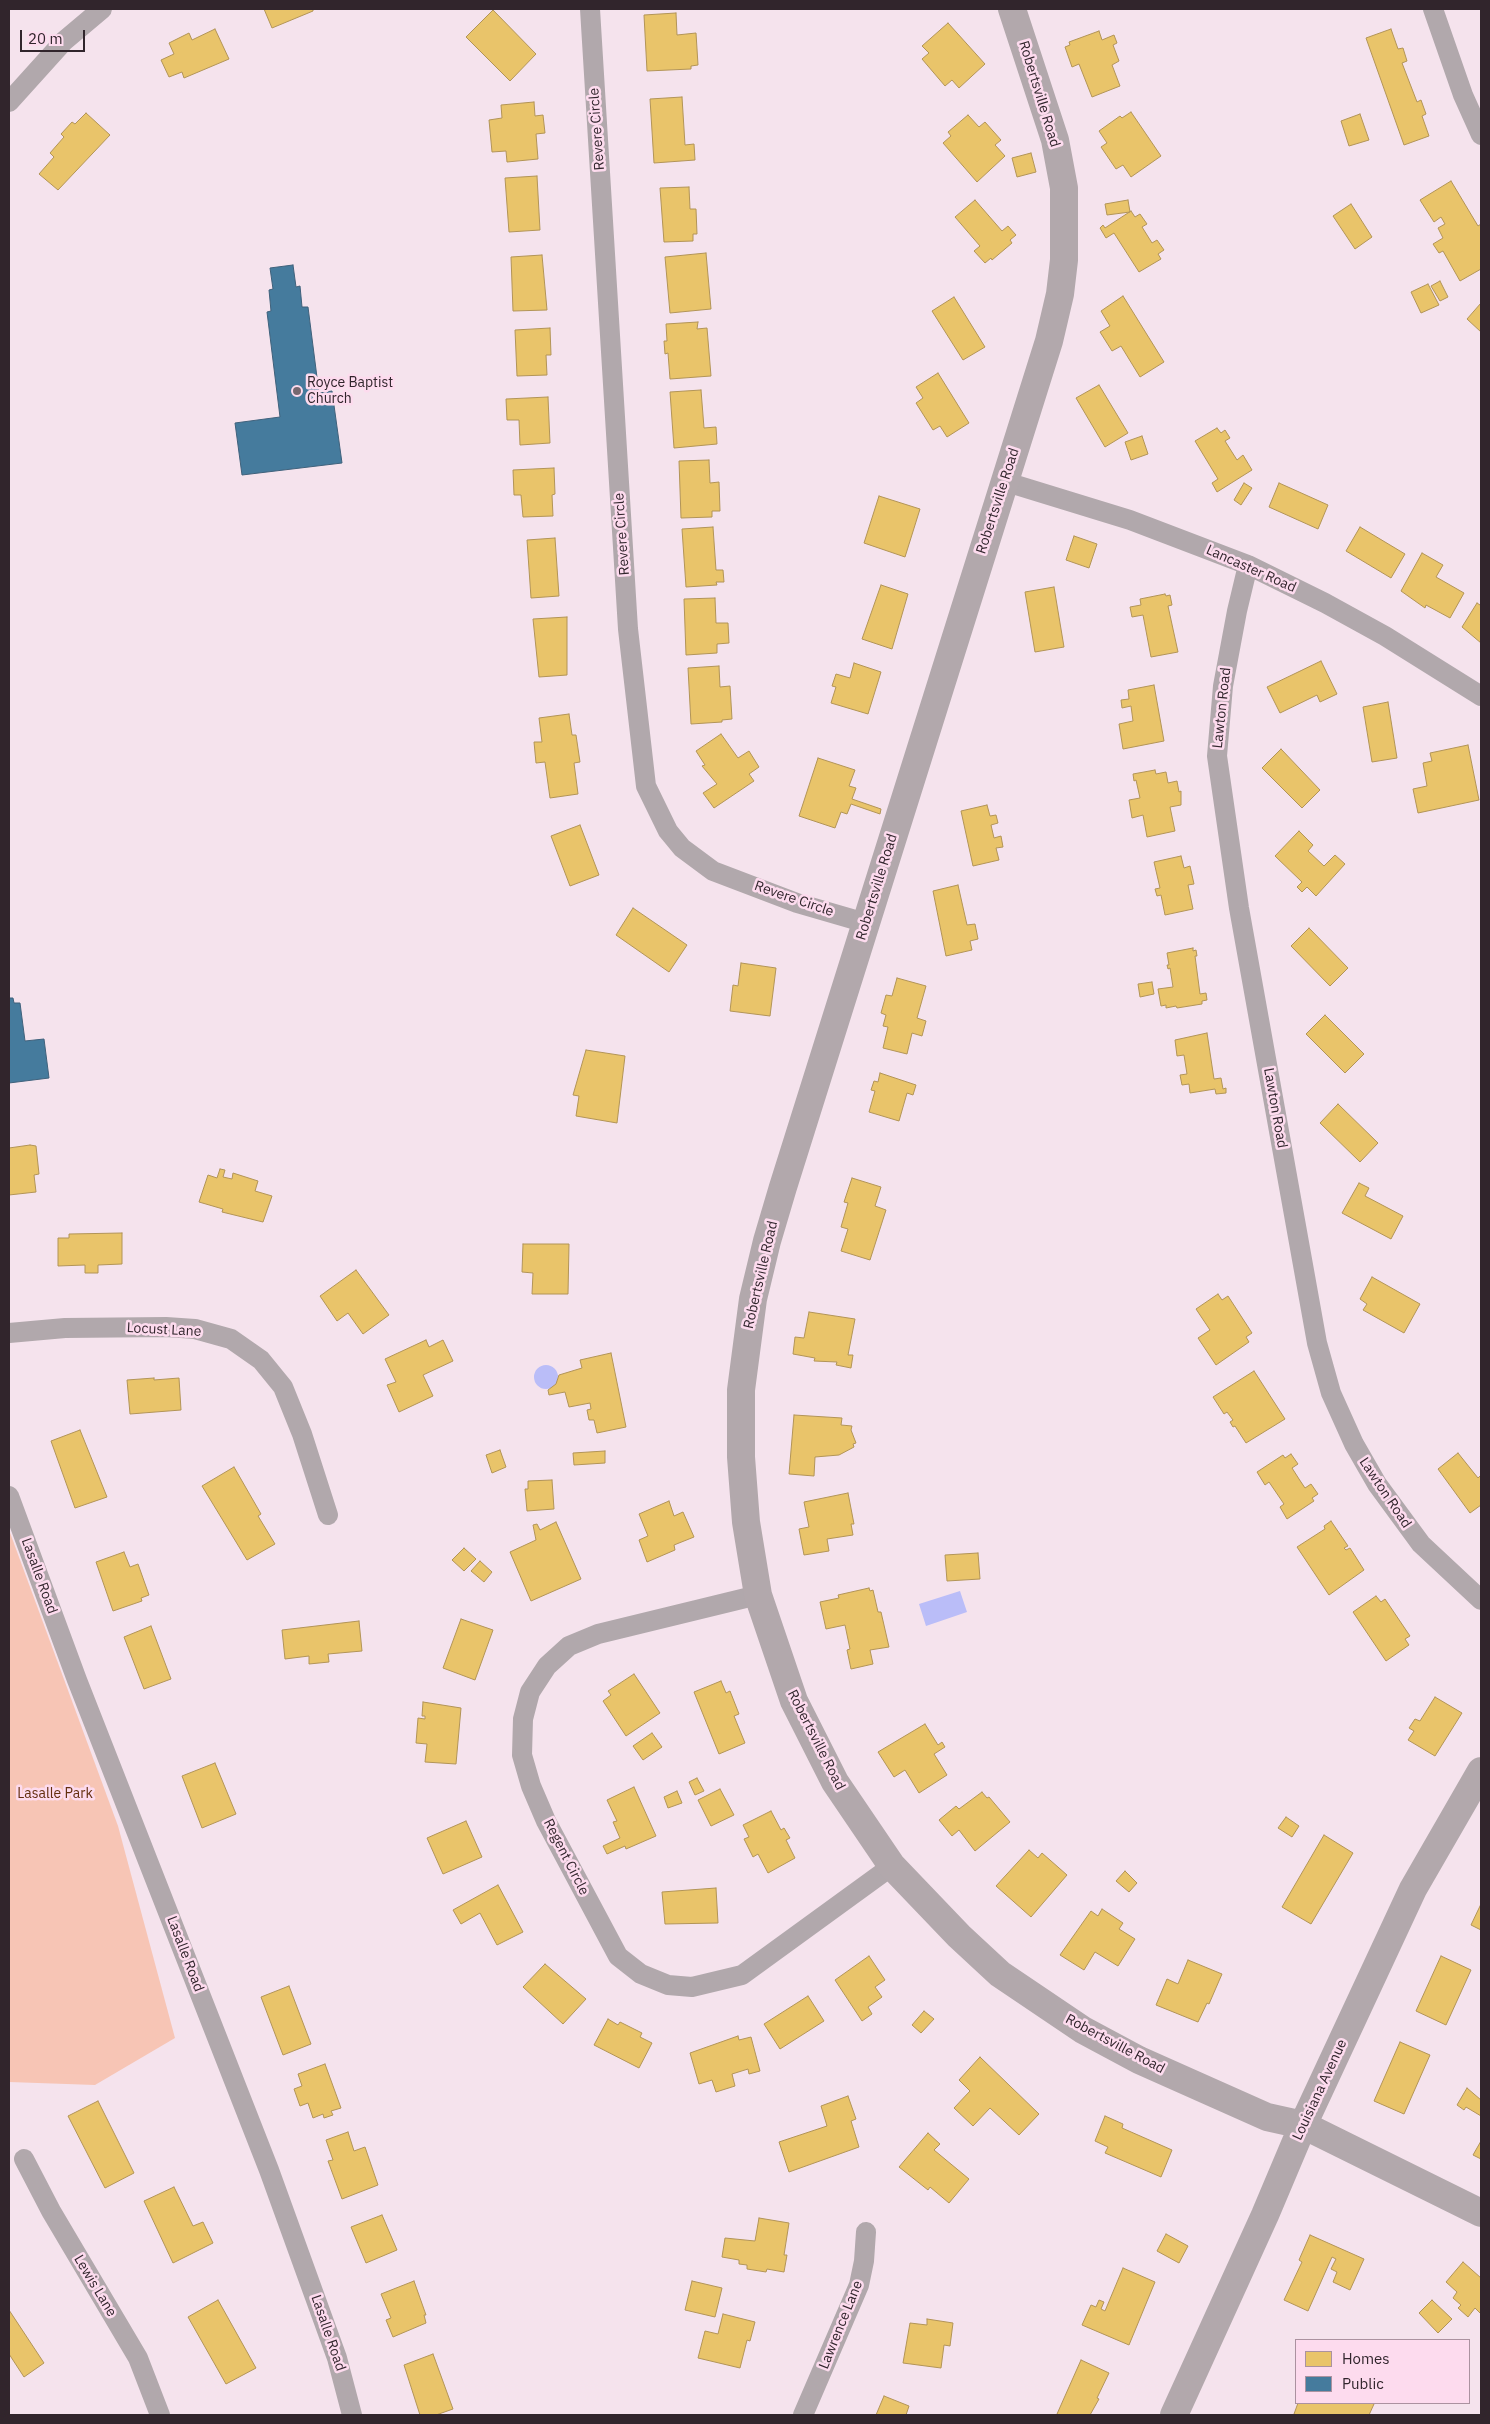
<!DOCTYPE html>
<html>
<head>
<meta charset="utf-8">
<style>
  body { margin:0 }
  #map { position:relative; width:1490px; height:2424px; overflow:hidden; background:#f5e3ed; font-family:"IBM Plex Sans",sans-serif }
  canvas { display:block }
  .frame { position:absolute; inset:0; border:10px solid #31252c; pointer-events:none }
  .legend { position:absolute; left:1295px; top:2339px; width:175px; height:65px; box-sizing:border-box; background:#fddbee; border:1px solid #ab92a0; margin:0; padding:6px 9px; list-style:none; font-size:15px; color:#31252c }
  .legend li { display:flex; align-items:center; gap:10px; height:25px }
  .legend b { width:25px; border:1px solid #ab92a0 }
  .scale { position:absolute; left:20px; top:30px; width:65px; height:22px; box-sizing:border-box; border:2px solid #31252c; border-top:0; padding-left:6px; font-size:15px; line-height:18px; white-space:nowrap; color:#31252c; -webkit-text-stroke:4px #fddbee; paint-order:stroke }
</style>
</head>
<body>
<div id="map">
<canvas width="1490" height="2424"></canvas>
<div class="frame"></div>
<ul class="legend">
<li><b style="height:14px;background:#e9c46a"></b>Homes</li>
<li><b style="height:14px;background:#457b9d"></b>Public</li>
</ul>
<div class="scale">20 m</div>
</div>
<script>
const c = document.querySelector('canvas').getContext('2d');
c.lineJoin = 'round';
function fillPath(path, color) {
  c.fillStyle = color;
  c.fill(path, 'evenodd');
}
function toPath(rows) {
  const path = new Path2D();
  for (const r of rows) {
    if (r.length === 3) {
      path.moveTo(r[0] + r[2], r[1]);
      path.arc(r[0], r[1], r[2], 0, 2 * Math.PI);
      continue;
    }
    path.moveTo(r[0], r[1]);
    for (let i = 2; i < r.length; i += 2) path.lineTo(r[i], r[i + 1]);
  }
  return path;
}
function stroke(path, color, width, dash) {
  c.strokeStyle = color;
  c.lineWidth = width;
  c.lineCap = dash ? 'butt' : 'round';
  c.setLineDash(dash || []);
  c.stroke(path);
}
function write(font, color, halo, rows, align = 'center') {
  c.font = font + ' "IBM Plex Sans",sans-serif';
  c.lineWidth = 5;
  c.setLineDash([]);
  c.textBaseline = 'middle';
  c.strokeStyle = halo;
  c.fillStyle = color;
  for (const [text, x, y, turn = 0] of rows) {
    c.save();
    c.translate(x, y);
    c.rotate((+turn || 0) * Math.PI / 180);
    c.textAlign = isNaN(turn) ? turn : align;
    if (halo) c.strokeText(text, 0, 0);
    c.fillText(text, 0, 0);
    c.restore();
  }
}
fillPath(toPath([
  [9,1530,118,1826,175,2038,95,2085,9,2082]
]), '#f7c5b5');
fillPath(toPath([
  [546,1377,12],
  [960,1591,967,1612,926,1626,919,1604]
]), '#babdf8');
const homes = toPath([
  [264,9,313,9,313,11,272,28,264,9],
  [493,10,536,54,510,81,466,37,493,10],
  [676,13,677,35,696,33,698,65,691,66,691,69,647,71,644,15,676,13],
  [948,23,985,64,959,88,952,80,945,86,922,59,929,53,922,46,948,23],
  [215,29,229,59,184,78,182,72,169,77,161,60,174,54,169,43,189,33,192,40,215,29],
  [1391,29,1398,49,1403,48,1407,61,1402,63,1417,102,1421,100,1426,114,1422,116,1429,136,1404,145,1366,38,1391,29],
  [1099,31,1102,40,1114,35,1117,43,1113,45,1119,61,1112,65,1120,86,1092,97,1079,64,1072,67,1065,47,1070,45,1069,42,1099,31],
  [682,97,685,145,694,144,695,160,654,163,650,99,682,97],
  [534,102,535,116,543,115,545,133,536,134,538,159,507,162,506,151,492,152,489,120,502,118,501,105,534,102],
  [1131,112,1161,156,1131,177,1123,165,1116,169,1101,147,1107,143,1099,131,1120,116,1122,118,1131,112],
  [86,113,110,135,58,190,39,174,54,157,50,153,64,137,61,134,72,122,75,124,86,113],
  [1360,114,1369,140,1349,146,1341,121,1360,114],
  [968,115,979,127,985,122,1001,140,995,145,1005,156,977,182,943,143,951,136,948,132,968,115],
  [1031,153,1036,172,1017,177,1012,158,1031,153],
  [537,176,540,230,509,232,505,178,537,176],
  [1451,181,1478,226,1481,224,1481,269,1460,281,1443,251,1439,253,1433,244,1443,238,1438,228,1445,224,1441,217,1434,222,1420,200,1451,181],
  [689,187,690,209,696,209,697,234,693,234,693,241,664,242,660,188,689,187],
  [975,200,1002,231,1008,226,1016,235,1010,240,1012,243,992,260,991,258,985,263,974,251,980,246,955,217,975,200],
  [1128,200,1130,212,1107,215,1105,204,1128,200],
  [1351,204,1372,237,1355,249,1333,216,1351,204],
  [1131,211,1135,217,1140,214,1147,224,1142,227,1152,243,1157,240,1164,250,1158,254,1161,259,1139,272,1114,233,1106,238,1100,228,1103,225,1105,228,1131,211],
  [706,253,711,309,670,313,665,257,706,253],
  [542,255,547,310,513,311,511,257,542,255],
  [1440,281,1448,297,1440,301,1431,286,1440,281],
  [1428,284,1439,305,1421,313,1411,292,1428,284],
  [1123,296,1164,362,1140,377,1121,346,1112,351,1100,332,1110,326,1101,311,1123,296],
  [954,297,985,347,963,360,932,311,954,297],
  [1481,303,1481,332,1467,319,1481,303],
  [698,322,697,329,707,328,711,376,670,379,668,353,665,354,664,341,667,341,666,324,698,322],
  [550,328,551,355,546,355,547,375,517,376,515,330,550,328],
  [938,373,969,423,947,437,940,426,933,430,916,403,923,398,916,387,938,373],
  [1099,385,1128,433,1105,447,1076,398,1099,385],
  [701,390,704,428,716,427,717,444,674,448,670,392,701,390],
  [548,397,550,443,520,445,519,420,507,420,506,399,548,397],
  [1217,428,1221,433,1225,430,1230,438,1225,441,1237,460,1243,455,1252,470,1217,492,1212,483,1218,479,1195,441,1217,428],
  [1142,436,1148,454,1131,460,1125,442,1142,436],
  [709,460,710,483,719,482,720,511,712,511,712,517,681,518,679,461,709,460],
  [554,468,555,494,552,495,553,516,523,517,521,495,514,495,513,470,554,468],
  [1244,483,1252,488,1241,505,1234,500,1244,483],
  [1279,483,1328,505,1318,529,1269,507,1279,483],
  [879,496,920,509,905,557,864,543,879,496],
  [713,527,716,570,723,570,724,582,716,582,717,585,686,587,682,529,713,527],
  [1360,527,1405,554,1391,578,1346,551,1360,527],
  [1074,536,1097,544,1089,568,1066,560,1074,536],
  [555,538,559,596,531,598,527,540,555,538],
  [1422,553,1443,565,1436,577,1464,593,1450,618,1426,605,1425,608,1401,591,1422,553],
  [881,585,908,594,892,649,862,639,881,585],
  [1054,587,1064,647,1035,652,1025,592,1054,587],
  [1165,594,1166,596,1170,595,1172,605,1168,606,1178,652,1151,657,1143,615,1132,617,1130,607,1141,605,1140,599,1165,594],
  [715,598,716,623,728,623,729,643,717,644,717,653,686,655,684,599,715,598],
  [1477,603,1480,605,1481,603,1481,643,1462,627,1477,603],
  [567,617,567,675,539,677,533,619,567,617],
  [1321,661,1337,694,1320,702,1317,695,1280,713,1267,687,1321,661],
  [854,663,881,672,868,714,831,703,836,687,832,686,836,674,850,678,854,663],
  [719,666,720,687,730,686,732,719,722,720,722,722,691,724,688,668,719,666],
  [1154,685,1164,741,1123,749,1119,724,1133,721,1131,706,1122,708,1121,700,1129,699,1128,690,1154,685],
  [1388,702,1397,758,1372,762,1363,707,1388,702],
  [569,714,572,735,576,735,580,762,574,763,578,794,550,798,545,762,536,763,534,742,542,742,539,718,569,714],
  [721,734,738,758,749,751,759,767,749,774,754,781,714,808,703,793,717,784,702,766,705,765,696,751,721,734],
  [1468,745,1479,800,1418,813,1413,789,1427,786,1423,763,1432,761,1430,753,1468,745],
  [1281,749,1320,790,1302,808,1262,768,1281,749],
  [818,758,855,770,849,786,856,788,852,799,881,809,880,814,851,804,847,814,841,812,835,828,799,816,818,758],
  [1155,770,1156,774,1166,772,1168,783,1177,781,1179,792,1181,791,1181,805,1170,807,1175,831,1147,837,1143,815,1132,818,1129,800,1140,798,1136,780,1134,781,1133,774,1155,770],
  [987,805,990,816,996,815,998,823,991,825,994,838,1001,836,1003,847,996,848,999,860,973,866,961,811,987,805],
  [580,825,599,875,570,886,551,836,580,825],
  [1299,831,1313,845,1308,851,1324,866,1335,855,1345,864,1316,896,1307,887,1302,892,1297,887,1302,882,1275,856,1299,831],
  [1181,856,1184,868,1190,866,1194,884,1188,885,1193,909,1165,915,1161,895,1157,896,1155,889,1160,888,1154,862,1181,856],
  [958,885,967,925,975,924,978,939,970,941,972,950,946,956,933,891,958,885],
  [633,908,687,945,669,972,616,935,633,908],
  [1309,928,1348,968,1330,986,1291,946,1309,928],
  [1193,948,1193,951,1196,950,1197,956,1195,956,1200,994,1206,993,1207,1000,1202,1001,1202,1004,1177,1008,1176,1006,1166,1008,1166,1005,1161,1006,1158,989,1173,987,1170,968,1168,969,1167,965,1169,965,1167,953,1193,948],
  [741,963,776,968,770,1016,730,1011,733,985,738,986,741,963],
  [897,978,926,986,917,1018,926,1021,922,1036,912,1033,907,1054,883,1048,888,1027,883,1026,886,1015,881,1013,886,995,892,996,897,978],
  [1152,982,1154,994,1140,997,1138,984,1152,982],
  [1325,1015,1364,1054,1345,1073,1306,1034,1325,1015],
  [1207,1033,1214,1079,1221,1078,1223,1089,1226,1088,1226,1093,1216,1094,1215,1089,1190,1093,1189,1084,1182,1085,1180,1075,1187,1074,1184,1055,1177,1056,1175,1040,1207,1033],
  [586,1050,625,1056,617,1123,576,1116,579,1096,573,1095,586,1050],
  [880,1073,916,1085,913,1095,907,1093,899,1121,869,1112,875,1091,871,1090,874,1081,878,1082,880,1073],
  [1338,1104,1378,1143,1360,1162,1320,1123,1338,1104],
  [30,1145,36,1146,39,1174,34,1175,36,1192,9,1195,9,1148,30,1145],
  [220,1169,225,1170,223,1177,232,1179,233,1173,258,1181,255,1191,272,1196,263,1222,222,1212,223,1209,199,1202,208,1175,217,1178,220,1169],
  [852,1178,881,1187,875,1206,886,1210,870,1260,841,1251,848,1229,841,1227,848,1203,844,1202,852,1178],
  [1359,1183,1369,1188,1365,1196,1403,1216,1391,1239,1342,1213,1359,1183],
  [122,1233,122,1264,98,1265,98,1273,85,1273,85,1265,58,1266,58,1238,69,1238,69,1234,122,1233],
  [523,1244,569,1244,568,1294,532,1294,533,1273,522,1272,523,1244],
  [356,1270,389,1315,363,1334,348,1313,337,1321,320,1296,356,1270],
  [1372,1277,1420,1304,1404,1333,1363,1310,1367,1304,1360,1299,1372,1277],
  [1218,1294,1222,1300,1228,1296,1252,1333,1246,1337,1249,1342,1216,1365,1198,1338,1210,1330,1196,1309,1218,1294],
  [809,1312,855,1319,848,1355,853,1355,851,1368,836,1365,837,1362,814,1361,815,1358,793,1354,795,1337,804,1338,809,1312],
  [426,1340,429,1347,443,1340,453,1361,423,1375,433,1396,399,1412,387,1385,396,1382,385,1359,426,1340],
  [611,1353,626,1427,597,1433,594,1420,589,1420,587,1410,591,1409,590,1403,569,1407,565,1392,549,1395,548,1390,556,1384,559,1375,582,1368,580,1360,611,1353],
  [1254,1371,1285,1419,1246,1443,1235,1426,1233,1427,1230,1422,1233,1420,1227,1412,1224,1414,1213,1397,1254,1371],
  [154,1378,154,1380,179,1378,181,1410,130,1414,127,1380,154,1378],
  [794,1415,842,1418,841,1425,852,1426,851,1430,856,1443,853,1444,854,1447,839,1455,815,1457,814,1476,789,1474,794,1415],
  [80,1430,107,1497,75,1508,51,1441,80,1430],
  [500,1450,506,1467,492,1473,486,1455,500,1450],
  [605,1451,605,1463,574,1465,573,1453,605,1451],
  [1458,1453,1478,1478,1481,1475,1481,1505,1470,1513,1438,1469,1458,1453],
  [1291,1454,1298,1464,1292,1468,1299,1479,1305,1488,1311,1484,1318,1494,1312,1498,1314,1501,1287,1519,1280,1507,1284,1504,1269,1482,1265,1485,1257,1472,1283,1455,1285,1458,1291,1454],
  [234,1467,261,1514,258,1516,275,1544,247,1560,202,1486,234,1467],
  [552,1480,554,1509,527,1511,525,1489,528,1489,528,1481,552,1480],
  [848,1493,854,1524,851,1524,853,1535,827,1539,829,1551,804,1555,799,1529,809,1527,804,1502,848,1493],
  [669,1501,674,1516,683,1512,694,1537,674,1545,675,1550,647,1562,639,1540,648,1536,639,1514,669,1501],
  [1331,1521,1348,1546,1344,1548,1346,1550,1350,1548,1364,1570,1329,1595,1297,1547,1325,1529,1324,1526,1331,1521],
  [556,1522,581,1579,531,1601,510,1552,536,1540,533,1525,537,1524,540,1530,556,1522],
  [464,1548,476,1559,464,1571,452,1560,464,1548],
  [124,1552,130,1567,138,1564,149,1595,141,1598,142,1601,113,1611,96,1562,124,1552],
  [978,1553,980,1579,947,1581,945,1555,978,1553],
  [480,1561,492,1572,484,1582,471,1571,480,1561],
  [869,1588,870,1591,873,1590,878,1612,881,1612,889,1647,870,1650,873,1664,851,1669,847,1650,850,1649,845,1625,826,1629,820,1602,839,1598,838,1595,869,1588],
  [1376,1596,1381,1602,1385,1599,1410,1636,1405,1639,1409,1645,1386,1661,1353,1612,1376,1596],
  [461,1619,493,1630,475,1680,443,1668,461,1619],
  [359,1621,362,1651,328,1654,329,1662,309,1664,309,1656,285,1659,282,1630,359,1621],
  [151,1626,171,1679,144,1689,124,1637,151,1626],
  [634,1674,660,1713,626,1736,603,1701,611,1695,608,1691,634,1674],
  [721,1681,726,1693,730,1691,739,1714,734,1716,745,1743,719,1754,694,1692,721,1681],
  [1435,1697,1462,1713,1435,1756,1408,1740,1414,1731,1409,1728,1415,1719,1420,1721,1435,1697],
  [423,1702,461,1708,456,1764,425,1762,427,1744,416,1743,418,1718,425,1719,425,1716,422,1716,423,1702],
  [925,1724,938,1745,942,1742,945,1747,934,1754,947,1775,919,1793,905,1770,894,1777,878,1752,925,1724],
  [652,1733,662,1747,643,1760,633,1746,652,1733],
  [215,1763,236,1814,202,1828,182,1776,215,1763],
  [697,1778,704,1791,695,1795,689,1782,697,1778],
  [634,1787,656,1836,626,1849,625,1846,607,1854,603,1846,620,1838,613,1822,617,1821,607,1800,634,1787],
  [720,1789,734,1815,711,1826,698,1800,720,1789],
  [677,1791,682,1803,668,1808,664,1797,677,1791],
  [982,1792,987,1798,989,1797,1010,1822,975,1851,959,1830,952,1836,939,1820,956,1806,959,1809,982,1792],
  [771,1811,781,1830,784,1828,790,1838,786,1840,795,1858,768,1873,758,1854,753,1857,744,1839,749,1837,743,1825,771,1811],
  [1286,1817,1299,1826,1292,1837,1278,1828,1286,1817],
  [466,1821,482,1857,443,1874,427,1838,466,1821],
  [1324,1835,1353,1853,1311,1924,1282,1907,1324,1835],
  [1029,1850,1038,1858,1042,1853,1067,1875,1031,1917,996,1886,1029,1850],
  [1125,1871,1137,1883,1129,1892,1116,1881,1125,1871],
  [498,1885,523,1932,497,1945,480,1913,461,1924,453,1910,498,1885],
  [716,1888,718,1923,665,1924,662,1892,716,1888],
  [1481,1904,1481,1930,1471,1925,1481,1904],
  [1102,1909,1123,1923,1119,1929,1135,1939,1118,1966,1095,1952,1084,1970,1060,1955,1091,1911,1098,1916,1102,1909],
  [869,1956,885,1980,875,1987,882,1997,868,2007,872,2014,862,2021,835,1980,869,1956],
  [1441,1956,1471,1970,1446,2025,1416,2011,1441,1956],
  [1188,1960,1222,1974,1209,2004,1207,2003,1198,2022,1156,2005,1167,1979,1178,1984,1188,1960],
  [545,1964,586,1999,563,2024,523,1987,545,1964],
  [289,1986,311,2044,283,2055,261,1997,289,1986],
  [808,1996,824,2021,780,2049,764,2024,808,1996],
  [924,2011,934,2019,921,2033,912,2025,924,2011],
  [608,2019,618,2025,620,2022,642,2033,640,2037,652,2043,639,2068,594,2045,608,2019],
  [738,2036,739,2040,751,2037,760,2071,749,2074,748,2069,732,2074,735,2086,716,2092,712,2080,699,2084,690,2053,738,2036],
  [1400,2042,1430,2055,1404,2114,1374,2101,1400,2042],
  [980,2057,1039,2114,1019,2135,990,2108,973,2126,954,2108,970,2091,959,2080,980,2057],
  [325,2064,341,2108,331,2111,333,2115,324,2118,323,2114,313,2118,308,2103,300,2106,294,2089,302,2086,298,2074,325,2064],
  [1467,2088,1481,2100,1481,2116,1466,2107,1464,2110,1457,2105,1467,2088],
  [848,2096,856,2119,851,2121,859,2147,789,2172,779,2142,827,2126,821,2106,848,2096],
  [98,2101,134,2173,105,2188,68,2116,98,2101],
  [1105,2116,1123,2124,1122,2128,1172,2150,1161,2177,1105,2153,1108,2147,1095,2141,1105,2116],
  [348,2132,354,2151,365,2147,378,2185,342,2199,328,2161,333,2160,326,2140,348,2132],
  [928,2133,940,2144,934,2150,969,2179,949,2203,930,2187,928,2190,899,2167,928,2133],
  [1481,2141,1481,2159,1473,2155,1481,2141],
  [174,2187,193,2226,203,2222,213,2243,173,2263,144,2201,174,2187],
  [382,2215,397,2250,366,2263,351,2227,382,2215],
  [759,2218,789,2223,784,2255,787,2255,784,2272,767,2269,766,2272,747,2269,747,2265,739,2264,739,2260,722,2257,725,2238,755,2241,759,2218],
  [1166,2234,1188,2246,1179,2263,1157,2251,1166,2234],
  [1310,2235,1364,2259,1350,2290,1333,2282,1337,2272,1331,2269,1336,2259,1332,2257,1308,2311,1284,2300,1302,2262,1299,2260,1310,2235],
  [1463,2262,1481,2278,1481,2314,1475,2308,1468,2317,1458,2308,1461,2305,1453,2298,1457,2292,1446,2282,1463,2262],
  [1123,2268,1155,2282,1129,2345,1082,2325,1091,2305,1096,2307,1099,2300,1104,2302,1101,2309,1105,2311,1123,2268],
  [414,2281,426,2315,424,2315,426,2323,393,2337,386,2320,391,2318,381,2294,414,2281],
  [692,2281,722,2288,715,2317,685,2310,692,2281],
  [218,2300,256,2368,226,2384,188,2317,218,2300],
  [1432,2300,1452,2319,1438,2333,1419,2313,1432,2300],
  [9,2310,44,2363,24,2377,9,2354,9,2310],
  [723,2314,755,2322,750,2341,747,2340,740,2368,698,2358,705,2331,718,2334,723,2314],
  [927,2319,953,2323,950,2346,944,2345,941,2368,903,2363,910,2323,927,2325,927,2319],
  [433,2354,453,2409,436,2415,420,2415,404,2365,433,2354],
  [1081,2360,1109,2373,1097,2398,1099,2399,1090,2415,1059,2415,1057,2414,1081,2360],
  [884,2396,909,2406,906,2415,876,2415,884,2396],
  [1298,2403,1371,2403,1374,2404,1369,2415,1297,2415,1294,2414,1298,2403]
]);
fillPath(homes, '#e9c46a');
stroke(homes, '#b29457', 1);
const public = toPath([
  [293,265,296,287,300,286,302,307,308,307,319,393,332,391,342,463,242,475,235,423,280,417,267,312,271,311,269,290,273,289,270,268,293,265],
  [9,998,13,998,14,1003,20,1003,25,1041,44,1039,49,1078,9,1083,9,998]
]);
fillPath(public, '#457b9d');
stroke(public, '#3f617b', 1);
stroke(toPath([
  [590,9,628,629,646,786,668,831,682,848,713,871,797,903,866,923],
  [1433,9,1463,95,1481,135],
  [9,102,64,41,102,9],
  [1003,481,1130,520,1248,565,1325,603,1385,636,1481,696],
  [1248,565,1237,611,1223,686,1217,756,1239,908,1317,1343,1331,1393,1354,1444,1377,1484,1421,1544,1481,1600],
  [9,1333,65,1328,166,1327,195,1329,231,1339,261,1360,283,1387,302,1434,328,1515],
  [9,1496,77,1680,269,2170,337,2358,352,2415],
  [758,1595,598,1634,569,1646,547,1666,530,1692,523,1719,522,1755,531,1786,546,1821,618,1956,641,1974,668,1985,692,1987,742,1975,892,1866],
  [24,2159,51,2211,138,2358,160,2415],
  [803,2415,859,2285,864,2261,866,2232]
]), '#b1a8ac', 20);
stroke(toPath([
  [1012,9,1055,140,1064,188,1064,260,1060,294,1049,341,783,1187,767,1241,753,1299,741,1390,741,1457,746,1522,758,1595,794,1701,835,1782,892,1866,959,1936,1000,1974,1083,2030,1139,2060,1267,2117,1303,2125,1481,2213],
  [1174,2415,1265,2215,1303,2125,1413,1889,1481,1771]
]), '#b2a8ac', 28);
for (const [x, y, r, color] of [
  [297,391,5,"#766870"]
]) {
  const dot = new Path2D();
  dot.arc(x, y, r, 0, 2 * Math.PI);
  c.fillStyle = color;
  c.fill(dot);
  stroke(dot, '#fddbee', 2);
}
write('14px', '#31252c', '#fddbee', [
  ["Robertsville Road",1039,94,73],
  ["Revere Circle",597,129,-94],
  ["Robertsville Road",998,501,-72],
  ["Revere Circle",622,534,-94],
  ["Lancaster Road",1251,569,24],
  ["Lawton Road",1222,708,-84],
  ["Robertsville Road",877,887,-73],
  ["Revere Circle",794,899,19],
  ["Lawton Road",1275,1108,80],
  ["Robertsville Road",761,1275,-77],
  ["Locust Lane",164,1330,3],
  ["Lawton Road",1385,1493,56],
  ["Lasalle Road",39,1576,70],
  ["Robertsville Road",816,1740,63],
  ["Regent Circle",566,1857,63],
  ["Lasalle Road",185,1954,69],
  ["Robertsville Road",1115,2044,28],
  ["Louisiana Avenue",1320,2090,-65],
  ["Lewis Lane",95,2286,59],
  ["Lawrence Lane",841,2325,-68],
  ["Lasalle Road",328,2333,71]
]);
write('14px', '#31252c', '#fddbee', [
  ["Royce Baptist",307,383],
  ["Church",307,399]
], 'left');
write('14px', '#632e0e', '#fddbee', [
  ["Lasalle Park",55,1794]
]);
</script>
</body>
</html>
